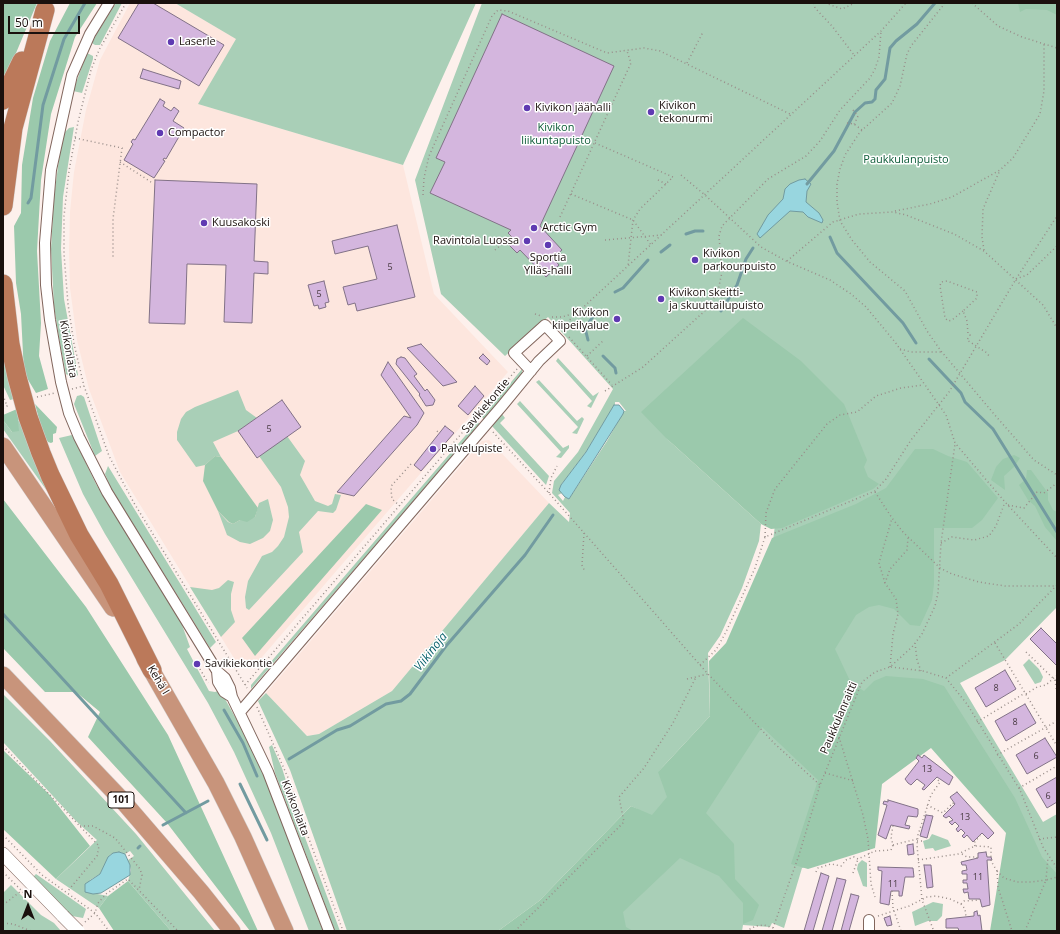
<!DOCTYPE html>
<html>
<head>
<meta charset="utf-8">
<style>
  body { margin:0 }
  #map { position:relative; width:1060px; height:934px; overflow:hidden; background:#fdf0ec; font-family:"Open Sans",sans-serif }
  canvas { display:block }
  .frame { position:absolute; inset:0; border:4px solid #1a100d; pointer-events:none }
  .north { position:absolute; left:8px; top:886px; width:40px; height:40px; -webkit-text-stroke:3px #fff; paint-order:stroke; rotate:0deg; font-size:11px; font-weight:700; line-height:16px; text-align:center; color:#1a100d }
  .north::after { content:''; display:block; margin:auto; width:14px; height:18px; background:#1a100d; clip-path:polygon(50% 0,100% 100%,50% 72%,0 100%) }
  .scale { position:absolute; left:8px; top:16px; width:72px; height:18px; box-sizing:border-box; border:2px solid #1a100d; border-top:0; padding-left:5px; font-size:12px; line-height:14px; white-space:nowrap; color:#1a100d; -webkit-text-stroke:3px #fff; paint-order:stroke }
</style>
</head>
<body>
<div id="map">
<canvas width="1060" height="934"></canvas>
<div class="frame"></div>
<div class="north">N</div>
<div class="scale">50 m</div>
</div>
<script>
const c = document.querySelector('canvas').getContext('2d');
c.lineJoin = 'round';
function fillPath(path, color) {
  c.fillStyle = color;
  c.fill(path, 'evenodd');
}
function toPath(rows) {
  const path = new Path2D();
  for (const r of rows) {
    path.moveTo(r[0], r[1]);
    for (let i = 2; i < r.length; i += 2) path.lineTo(r[i], r[i + 1]);
  }
  return path;
}
function stroke(path, color, width, dash) {
  c.strokeStyle = color;
  c.lineWidth = width;
  c.lineCap = dash ? 'butt' : 'round';
  c.setLineDash(dash || []);
  c.stroke(path);
}
function write(font, color, halo, rows, align = 'center') {
  c.font = font + ' "Open Sans",sans-serif';
  c.lineWidth = 3;
  c.setLineDash([]);
  c.textBaseline = 'middle';
  c.strokeStyle = halo;
  c.fillStyle = color;
  for (const [text, x, y, turn = 0] of rows) {
    c.save();
    c.translate(x, y);
    c.rotate((+turn || 0) * Math.PI / 180);
    c.textAlign = isNaN(turn) ? turn : align;
    if (halo) c.strokeText(text, 0, 0);
    c.fillText(text, 0, 0);
    c.restore();
  }
}
fillPath(toPath([
  [130,3,175,3,237,39,199,104,403,165,434,294,508,372,256,664,237,663,120,472,89,389,77,340,70,288,69,251,70,212,74,172,86,110,100,60],
  [489,440,549,503,392,691,319,734,307,736,266,693,482,441]
]), '#fde6de');
fillPath(toPath([
  [116,3,122,3,100,45,95,45,92,43,96,35],
  [175,3,476,3,403,165,198,104,236,39],
  [482,3,1057,3,1057,607,1005,660,960,683,1043,822,1057,814,1057,931,1008,833,932,744,880,783,873,848,802,868,784,928,772,923,770,927,743,925,742,931,609,931,637,809,631,806,539,901,498,931,347,931,290,770,258,701,266,693,307,736,319,734,392,691,549,503,569,522,570,513,552,493,554,481,578,452,613,389,548,317,505,356,441,294,415,180],
  [615,402,619,402,626,411,624,411,607,441,569,499,565,497,563,501,558,495,562,493,561,485,586,452,615,404],
  [666,438,775,525,773,541,713,720,658,772,710,716,708,653,720,636,742,588,759,541,761,524],
  [87,53,93,56,93,59,82,93,73,91],
  [74,127,63,197,61,249,64,299,78,375,73,379,66,374,59,338,54,306,51,249,54,197,61,144,63,134,69,128],
  [3,323,18,398,10,400,3,385],
  [558,358,593,396,599,392,591,408,587,406,592,401,556,361],
  [522,369,522,374,484,420,482,417],
  [539,380,577,421,582,417,584,419,577,434,572,433,578,427,536,382],
  [238,390,246,410,257,418,238,431,213,442,221,457,215,456,205,465,196,467,177,440,177,432,181,419,186,412,195,407],
  [81,395,84,397,102,451,95,456,74,404,77,396],
  [520,401,563,448,569,445,569,448,561,458,556,457,561,452,517,404],
  [502,414,505,418,500,423,549,476,546,485,492,426],
  [20,418,52,498,3,429,3,420,12,432],
  [477,422,480,424,251,689,251,685],
  [72,435,96,484,181,622,190,647,187,649,209,691,215,692,220,690,249,742,264,775,323,931,309,931,271,833,234,752,208,703,105,534,83,494,59,438],
  [287,436,305,461,300,475,315,501,328,506,332,504,335,494,341,495,336,510,333,513,318,511,299,532,303,552,249,610,246,608,245,597,248,581,262,556,272,552,278,546,284,537,289,517,288,507,281,487,259,456],
  [108,466,216,642,210,648,111,488,105,474],
  [268,499,273,520,270,531,263,538,250,544,240,542,227,535,218,511,228,522,233,524,240,520,255,517,259,503],
  [228,580,234,582,231,594,231,610,235,622,221,637,190,587,212,590,219,588],
  [1029,659,1039,669,1043,677,1041,682,1035,684,1023,665],
  [3,694,50,741,136,834,215,931,171,931,128,881,131,870,128,860,134,856,130,851,125,854,119,852,110,855,100,874,90,880,87,892,108,896,99,908,56,879,97,840,76,821,3,742],
  [272,745,282,768,297,816,340,931,335,931,275,773,269,747],
  [932,834,948,840,951,846,935,851,933,848,925,849,923,841,929,839],
  [862,860,867,863,867,887,863,886,857,869,858,864],
  [36,874,86,909,83,918,72,916,33,877],
  [11,885,41,915,54,923,61,931,3,931,3,893],
  [933,902,943,904,942,916,937,921,928,921,915,926,912,912]
]), '#a9cfb7');
fillPath(toPath([
  [3,3,37,3,3,84],
  [70,3,97,3,75,37,51,114,41,180,37,251,41,323,39,356,48,389,36,393,24,373,21,314,16,283,14,226,21,213,22,165,33,98,50,41],
  [1018,3,1057,3,1057,15,1047,10,1026,9,1020,12],
  [743,318,801,361,844,404,867,460,864,467,868,477,879,484,873,489,782,528,771,529,761,524,666,438,641,412],
  [35,404,57,427,56,433,53,434,53,442,51,443,48,442,43,435],
  [17,409,20,418,18,421,19,431,12,432,3,420,3,415],
  [915,449,933,449,948,456,967,462,998,498,982,520,972,528,934,528,934,584,932,600,920,626,910,625,894,609,879,605,869,607,856,615,835,649,851,683,864,691,874,681,886,676,923,679,944,686,1015,798,1042,857,1057,874,1057,931,990,931,1006,833,931,748,882,784,875,848,808,869,791,864,818,780,762,727,706,813,734,844,735,879,759,905,753,920,743,924,743,903,719,876,680,858,623,912,626,927,633,931,498,931,539,901,631,806,652,815,667,797,658,772,710,716,709,661,726,643,772,538,856,504,886,488],
  [1014,455,1020,458,1014,467,1004,476,1005,490,991,480,996,467,1003,459],
  [215,456,221,457,258,508,255,517,247,522,240,520,233,524,229,522,218,511,203,481,205,465],
  [1027,470,1031,470,1048,493,1048,500,1053,510,1057,512,1057,541,1045,527,1035,506,1028,500,1019,485,1026,479],
  [3,499,86,607,168,735,258,931,250,931,167,823,88,737,100,712,76,692,45,692,3,648],
  [366,504,382,510,255,656,242,638],
  [3,750,49,794,90,846,56,879,3,829],
  [128,881,171,931,114,931,99,908,108,896]
]), '#9bc9ac');
const water = toPath([
  [805,179,811,184,807,191,806,202,819,213,823,220,822,223,808,217,803,212,790,211,760,238,757,234,768,215,783,199,785,189,790,184,799,180,805,179],
  [614,405,619,405,624,411,623,414,569,499,565,497,559,490,561,485,586,452,614,405],
  [119,852,125,854,130,865,130,875,101,893,93,894,85,892,85,884,100,874,108,857,113,853,119,852]
]);
fillPath(water, '#98d6df');
stroke(water, '#729ba0', 1);
stroke(toPath([
  [807,184,834,151,855,112,865,103,872,102,875,99,876,90,885,79,890,48,896,41,917,24,935,3],
  [28,203,31,198,43,105,64,39,85,3],
  [686,234,695,231,703,231],
  [830,237,837,253,903,323,916,343],
  [661,252,670,245],
  [615,292,623,288,648,260],
  [721,311,737,285,746,259,753,248],
  [588,340,585,328,597,311],
  [603,356,615,368,616,373],
  [929,359,961,393,965,402,993,429,1057,532],
  [3,614,186,813],
  [224,710,243,743,257,776],
  [289,759,337,730,350,726,386,704,401,701,410,694,446,646,525,555,553,515],
  [240,784,267,840],
  [163,825,208,801],
  [138,848,140,846]
]), '#729ba0', 3);
const building = toPath([
  [139,3,153,3,224,45,199,86,118,38,139,3],
  [502,14,614,66,540,226,562,250,553,258,559,265,546,277,520,250,517,253,509,245,515,240,508,233,511,230,430,193,445,162,436,158,502,14],
  [143,69,181,81,179,89,140,78,143,69],
  [160,99,165,102,163,106,171,111,174,107,179,111,173,121,184,128,166,159,164,158,163,160,165,161,154,178,124,160,133,144,131,142,133,139,135,140,160,99],
  [155,180,257,184,254,261,268,262,268,274,254,273,252,323,224,322,226,265,187,264,185,324,149,323,155,180],
  [397,225,415,297,357,311,355,303,348,305,343,287,377,279,368,246,335,254,332,241,397,225],
  [324,281,329,302,325,303,326,307,319,309,318,305,314,306,308,285,324,281],
  [421,344,457,382,443,386,407,348,421,344],
  [483,354,490,361,487,365,479,358,483,354],
  [401,357,405,358,417,374,414,376,425,391,427,389,435,400,433,405,426,406,419,395,420,394,396,364,397,359,401,357],
  [388,362,424,413,417,425,354,496,337,492,404,416,411,418,381,375,388,362],
  [475,386,484,396,468,415,458,406,475,386],
  [282,400,301,427,257,458,238,431,282,400],
  [445,426,454,433,421,471,414,465,445,426],
  [1041,628,1057,644,1057,666,1030,639,1041,628],
  [1005,670,1016,689,986,707,975,688,1005,670],
  [1025,704,1036,723,1006,741,995,721,1025,704],
  [1045,738,1057,757,1027,774,1016,755,1045,738],
  [918,755,922,758,924,755,953,777,949,785,937,777,924,790,922,789,925,785,917,779,911,785,908,783,905,779,919,761,916,758,918,755],
  [1057,777,1057,802,1047,808,1036,789,1057,777],
  [957,792,994,833,988,839,982,833,973,842,967,835,964,838,962,836,965,833,961,829,958,832,956,829,959,826,955,822,952,825,949,822,953,820,949,816,946,818,943,816,955,804,950,797,957,792],
  [888,800,918,809,918,814,917,817,908,816,905,825,910,826,909,829,891,825,886,839,878,835,887,805,883,804,884,801,888,802,888,800],
  [926,815,933,816,927,838,920,836,926,815],
  [913,844,914,854,908,855,907,845,913,844],
  [986,852,987,857,991,857,992,860,987,860,990,905,982,907,980,899,969,899,968,892,964,893,963,889,968,889,967,883,963,883,963,880,967,880,967,874,962,874,962,871,967,870,966,865,962,865,961,862,978,858,978,853,986,852],
  [924,865,931,865,933,887,927,888,924,865],
  [878,867,913,868,914,877,905,877,902,896,899,896,899,891,891,891,889,905,880,903,882,871,878,870,878,867],
  [821,873,829,876,813,931,804,931,821,873],
  [837,878,846,880,832,931,822,931,837,878],
  [851,894,859,896,849,931,841,931,851,894],
  [977,911,978,916,980,915,982,931,959,931,958,928,946,928,946,919,974,916,974,912,977,911],
  [890,916,892,925,887,926,884,918,890,916]
]);
fillPath(building, '#d4b6de');
stroke(building, '#827287', 1);
const minor = toPath([
  [109,3,90,34,72,75,51,170,45,243,46,285,50,320,61,382,69,413,79,437,107,492,217,671,225,678,230,688,232,697,268,772,329,931],
  [217,671,218,682,224,692,232,697],
  [240,712,502,406,539,361,560,341,545,325,514,353,531,371],
  [869,920,869,931]
]);
const tertiary = toPath([
  [3,854,63,916]
]);
const trunk = toPath([
  [3,446,113,608],
  [145,659,216,783,243,837,285,931],
  [3,675,121,799,201,892,232,931]
]);
const motorway = toPath([
  [3,100,22,61],
  [3,206,13,128,45,10],
  [3,284,10,344,17,377,28,417,41,453,50,475,79,535,109,584,152,670]
]);
stroke(minor, '#81665d', 12);
stroke(tertiary, '#81665d', 14);
stroke(trunk, '#d1cfcf', 18);
stroke(motorway, '#d1cfcf', 20);
stroke(toPath([
  [126,3,99,50,91,70,78,122,69,171,64,216,64,254,68,304,74,344,84,386,109,456,134,503,247,688],
  [814,3,815,8,832,26,854,55],
  [825,3,842,9,855,3],
  [945,3,911,46,907,54,900,86,892,103,860,132,845,155,840,169,837,184,837,202,840,221,852,240,870,262,905,291,927,331,941,351,994,414,1034,460,1057,475],
  [972,3,998,26,1022,37,1057,48],
  [687,63,703,32],
  [853,110,858,116,853,127],
  [847,123,854,124,862,130],
  [75,138,122,148,113,219,113,259],
  [595,143,673,177,640,209,633,220,628,266],
  [120,162,151,182],
  [681,175,705,195,761,247,786,261,830,280,851,294,866,307,895,342,946,415,955,443,1005,502,1057,558],
  [658,180,666,184],
  [571,194,633,220,651,245],
  [423,195,424,178,429,156,492,16,498,10,508,11,607,53,644,48,660,51,790,114],
  [895,211,930,204,952,197,1000,170,1013,158,1040,114,1044,91,1044,44],
  [560,217,631,63,627,51],
  [605,240,662,235],
  [495,250,511,236],
  [984,250,982,237,983,209,1000,170],
  [787,261,833,222,859,214,893,212,906,215,954,234,984,251,1043,305,1057,328],
  [1016,279,1027,275,1057,246],
  [963,311,952,320,948,321,945,318,940,286,941,282,947,281,977,292,977,298,963,311,967,321,968,334,970,335,967,340,987,353,989,356],
  [535,314,541,316],
  [552,317,562,317,578,312],
  [561,328,881,31,906,3],
  [569,337,612,385],
  [900,349,911,352,942,352],
  [587,356,604,340],
  [72,389,84,386],
  [605,391,643,367,708,308,718,291,722,272,719,236,722,226,768,179,806,156,820,141,840,110,870,78,875,69,879,57,881,31],
  [3,395,7,406],
  [37,397,55,393],
  [3,408,9,405],
  [437,431,439,433],
  [493,432,549,493,708,674,775,744,820,785],
  [875,492,892,518,903,532,940,568,952,574,979,582,1005,586,1055,586],
  [549,493,551,478,557,466],
  [1008,505,1024,508,1037,492,1044,493,1057,483],
  [400,506,392,499,391,490,392,485,412,463],
  [584,533,582,565,585,572],
  [765,537,766,513,775,489,827,424,840,415,857,412,876,396,901,388,923,385],
  [941,543,952,537,974,540,989,536,996,526,1005,502],
  [885,583,879,563,892,518],
  [915,643,917,660,921,671],
  [995,643,1057,746],
  [1026,652,1057,682],
  [700,665,716,650,726,632,755,568,765,537,875,491,886,479,911,440,949,392,1016,279,1057,216],
  [234,666,262,668],
  [890,667,893,634,898,614,896,599,885,583,890,569,907,550,908,538],
  [891,667,923,671,946,678,967,704,1020,790,1043,847,1057,868],
  [200,669,208,683],
  [946,678,1019,624,1057,585],
  [687,679,708,674],
  [1055,680,1057,694],
  [245,685,517,369],
  [1026,694,1037,687,1046,685,1057,675],
  [257,707,289,780,299,812,343,931],
  [977,722,1025,693],
  [839,737,863,815,868,839,871,884,875,897],
  [3,746,99,846,97,856,67,892],
  [997,755,1057,721],
  [825,773,854,781],
  [1019,788,1057,766],
  [927,805,943,813,953,803,954,805],
  [80,826,93,826,115,838,140,869,142,875,139,890],
  [3,835,42,875,95,913,109,931],
  [1039,839,1057,837],
  [917,841,923,841],
  [893,845,917,839],
  [975,846,974,843,981,834],
  [962,854,967,857,977,857,977,859],
  [918,860,958,854,975,846,991,847,991,861,997,871,998,887,1012,931],
  [997,871,1004,878,1017,882,1031,882,1046,880,1048,857],
  [3,872,29,898],
  [816,872,818,868,831,864,841,866,846,860,854,857,858,859,875,851,891,850,893,845,891,837,893,826],
  [853,873,858,859],
  [892,891,893,908,901,931],
  [961,904,964,901,979,900,979,899],
  [3,905,21,891],
  [878,916,909,906,927,897,936,896,950,899,961,904,965,909,966,917],
  [85,922,95,913,98,903,106,894,128,879,178,931],
  [3,923,13,924,31,931],
  [773,928,799,855,820,785,862,682,875,672,890,667,912,647,922,634,935,606,938,593,941,543,955,444],
  [933,929,922,900,917,845,918,835,931,795,940,782,936,778],
  [515,931,624,822,619,797,644,768,673,723,696,677],
  [746,931,756,926,764,925,773,928,774,931],
  [1025,931,1046,880,1057,877]
]), '#998e8a', 1.5, [1, 3]);
stroke(minor, '#fff', 10);
stroke(tertiary, '#fff', 13);
stroke(trunk, '#c8947b', 17);
stroke(motorway, '#bb795a', 19);
const tertiaryBridge = toPath([
  [63,916,78,931]
]);
stroke(tertiaryBridge, '#81665d', 14, []);
stroke(tertiaryBridge, '#fff', 13);
for (const [x, y, r, color] of [
  [171,42,4,"#5f3ab2"],
  [527,108,4,"#5f3ab2"],
  [651,112,4,"#5f3ab2"],
  [160,133,4,"#5f3ab2"],
  [204,223,4,"#5f3ab2"],
  [534,228,4,"#5f3ab2"],
  [527,241,4,"#5f3ab2"],
  [548,245,4,"#5f3ab2"],
  [695,260,4,"#5f3ab2"],
  [661,299,4,"#5f3ab2"],
  [617,319,4,"#5f3ab2"],
  [433,449,4,"#5f3ab2"],
  [197,664,4,"#5f3ab2"]
]) {
  const dot = new Path2D();
  dot.arc(x, y, r, 0, 2 * Math.PI);
  c.fillStyle = color;
  c.fill(dot);
  stroke(dot, '#fff', 1.5);
}
write('9px', '#483a41', null, [
  ["5",390,267],
  ["5",319,294],
  ["5",269,429],
  ["8",996,688],
  ["8",1015,722],
  ["6",1036,756],
  ["13",927,769],
  ["6",1048,796],
  ["13",965,817],
  ["11",978,877],
  ["11",893,884]
]);
for (const [x, y, w] of [
  [121,800,26]
]) {
  const box = new Path2D();
  box.roundRect(x - w / 2, y - 8, w, 16, 3);
  c.fillStyle = '#fff';
  c.fill(box);
  stroke(box, '#1a100d', 1);
}
write('bold 10px', '#1a100d', null, [
  ["101",121,800]
]);
write('11px', '#1a100d', '#fff', [
  ["Laserle",179,42],
  ["Kivikon",659,106],
  ["tekonurmi",659,119],
  ["Kivikon jäähalli",535,108],
  ["Compactor",168,133],
  ["Kuusakoski",212,223],
  ["Arctic Gym",542,228],
  ["Ravintola Luossa",519,241,"right"],
  ["Kivikon",703,254],
  ["parkourpuisto",703,267],
  ["Sportia",548,258,"center"],
  ["Ylläs-halli",548,271,"center"],
  ["Kivikon skeitti-",669,293],
  ["ja skuuttailupuisto",669,306],
  ["Kivikon",609,313,"right"],
  ["kiipeilyalue",609,326,"right"],
  ["Palvelupiste",441,449],
  ["Savikiekontie",205,664]
], 'left');
write('11px', '#0c5b37', '#fff', [
  ["Kivikon",556,128],
  ["liikuntapuisto",556,141],
  ["Paukkulanpuisto",906,160]
]);
write('11px', '#1a100d', '#fff', [
  ["Kivikonlaita",68,349,80],
  ["Savikiekontie",486,406,-50],
  ["Kehä I",158,680,59],
  ["Paukkulanraitti",839,718,-67],
  ["Kivikonlaita",295,808,69]
]);
write('italic 12px', '#08616b', '#fff', [
  ["Viikinoja",431,652,-52]
]);
</script>
</body>
</html>
